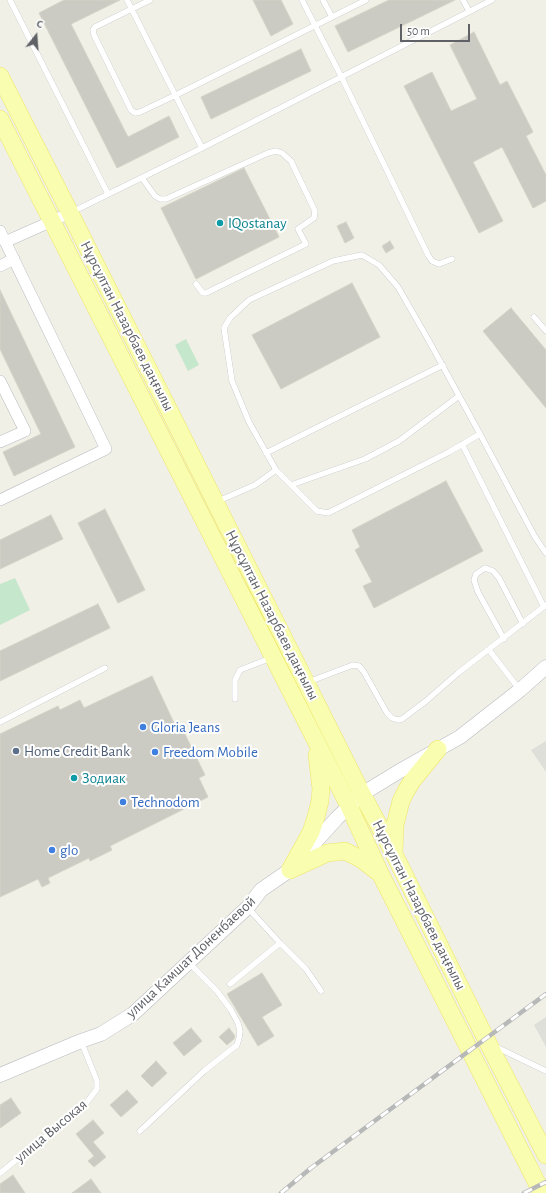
<!DOCTYPE html>
<html>
<head>
<meta charset="utf-8">
<style>
  body { margin:0 }
  #map { position:relative; width:546px; height:1193px; overflow:hidden; background:#f0f0e7; font-family:"Alegreya Sans",sans-serif }
  canvas { display:block }
  .north { position:absolute; left:16px; top:16px; width:40px; height:40px; -webkit-text-stroke:3px #fff; paint-order:stroke; rotate:17deg; font-size:11px; font-weight:700; line-height:16px; text-align:center; color:#5f6167 }
  .north::after { content:''; display:block; margin:auto; width:14px; height:18px; background:#5f6167; clip-path:polygon(50% 0,100% 100%,50% 72%,0 100%) }
  .scale { position:absolute; left:400px; top:24px; width:70px; height:18px; box-sizing:border-box; border:2px solid #5f6167; border-top:0; padding-left:5px; font-size:12px; line-height:14px; white-space:nowrap; color:#5f6167; -webkit-text-stroke:3px #fff; paint-order:stroke }
</style>
</head>
<body>
<div id="map">
<canvas width="546" height="1193"></canvas>
<div class="north">С</div>
<div class="scale">50 m</div>
</div>
<script>
const c = document.querySelector('canvas').getContext('2d');
c.lineJoin = 'round';
function fillPath(path, color) {
  c.fillStyle = color;
  c.fill(path, 'evenodd');
}
function toPath(rows) {
  const path = new Path2D();
  for (const r of rows) {
    path.moveTo(r[0], r[1]);
    for (let i = 2; i < r.length; i += 2) path.lineTo(r[i], r[i + 1]);
  }
  return path;
}
function stroke(path, color, width, dash) {
  c.strokeStyle = color;
  c.lineWidth = width;
  c.lineCap = dash ? 'butt' : 'round';
  c.setLineDash(dash || []);
  c.stroke(path);
}
function write(font, color, halo, rows, align = 'center') {
  c.font = font + ' "Alegreya Sans",sans-serif';
  c.lineWidth = 4;
  c.setLineDash([]);
  c.textBaseline = 'middle';
  c.strokeStyle = halo;
  c.fillStyle = color;
  for (const [text, x, y, turn = 0] of rows) {
    c.save();
    c.translate(x, y);
    c.rotate((+turn || 0) * Math.PI / 180);
    c.textAlign = isNaN(turn) ? turn : align;
    if (halo) c.strokeText(text, 0, 0);
    c.fillText(text, 0, 0);
    c.restore();
  }
}
fillPath(toPath([
  [546,741,546,772,531,750],
  [546,1017,546,1047,534,1025]
]), '#dfdfd9');
fillPath(toPath([
  [186,339,199,365,188,371,175,345],
  [15,578,30,610,0,625,0,584]
]), '#c5e7cc');
const building = toPath([
  [64,0,120,0,71,24,128,137,169,116,179,137,117,168,39,13,64,0],
  [253,0,281,0,293,24,271,36,253,0],
  [389,0,455,0,348,52,335,26,389,0],
  [474,32,500,85,507,81,533,132,526,136,546,175,546,201,533,208,502,147,473,162,503,221,479,233,404,86,432,72,451,111,477,99,450,45,474,32],
  [301,49,311,71,211,119,201,97,301,49],
  [244,168,279,237,196,279,161,208,244,168],
  [346,222,354,238,345,243,337,226,346,222],
  [390,241,394,248,386,253,382,246,390,241],
  [352,283,380,337,281,389,252,335,352,283],
  [0,290,75,447,14,476,3,452,41,434,0,349,0,290],
  [511,308,546,350,546,408,483,331,511,308],
  [446,481,483,551,374,608,363,586,372,582,355,550,360,547,352,530,446,481],
  [105,509,145,590,118,603,78,523,105,509],
  [51,515,63,539,0,569,0,540,51,515],
  [98,604,110,628,0,681,0,651,98,604],
  [152,676,175,725,179,722,205,775,199,778,208,797,110,846,112,850,90,861,89,858,48,878,50,883,42,887,38,879,0,897,0,734,58,706,60,710,80,700,84,708,152,676],
  [262,973,282,1005,262,1017,274,1036,258,1046,227,994,262,973],
  [191,1028,202,1041,184,1056,173,1043,191,1028],
  [229,1028,235,1036,234,1039,227,1045,219,1037,229,1028],
  [156,1061,167,1073,152,1087,141,1076,156,1061],
  [127,1090,138,1102,121,1117,110,1105,127,1090],
  [11,1098,21,1113,0,1128,0,1105,11,1098],
  [93,1120,104,1133,93,1142,106,1157,94,1167,88,1161,94,1156,76,1134,93,1120],
  [13,1175,25,1193,0,1193,0,1184,13,1175],
  [91,1179,101,1193,72,1193,91,1179]
]);
fillPath(building, '#cccbc3');
stroke(building, '#d5d3c6', 1);
const service = toPath([
  [10,0,108,194],
  [127,0,202,148],
  [150,0,95,27,93,30,94,35,131,110,135,113,140,112,176,95,366,0],
  [302,0,341,76,428,255,432,261,439,264,452,259],
  [323,0,332,17],
  [463,0,469,11],
  [142,178,155,196,160,199,166,199,268,153,276,151,282,153,291,161,315,211,314,218,298,229,306,244,206,293,203,293,196,284],
  [72,212,202,148,492,0],
  [534,317,546,331],
  [480,434,449,452,328,513,317,511,276,470,249,422,232,381,224,328,230,318,249,300,333,261,362,255,379,265,398,287,429,341,480,434,535,537,546,553],
  [462,444,544,607],
  [266,453,443,365],
  [291,485,365,459,399,441,459,396],
  [216,502,255,485,276,470],
  [504,639,478,592,474,580,476,574,485,568,493,571,499,578,523,624],
  [489,650,520,690],
  [308,682,353,665,359,666,364,672,387,713,392,718,398,720,402,719,426,701,458,673,546,605],
  [235,699,235,680,240,670,271,658],
  [0,722,105,668],
  [248,908,280,943,306,969,321,991],
  [230,984,280,943],
  [494,1046,546,1071],
  [140,1131,204,1071,237,1045,239,1038,240,1031,238,1023,231,1010,217,991,189,963],
  [0,1173,84,1106,97,1089,97,1081,81,1041]
]);
const minor = toPath([
  [0,231,106,449,0,500],
  [5,242,70,213],
  [0,266,14,259],
  [0,381,25,431,0,442]
]);
const tertiary = toPath([
  [0,1075,81,1041,101,1034,133,1014,248,907,261,890,290,870,337,818,362,794,403,769,460,737,520,690,546,667]
]);
const primary = toPath([
  [0,76,70,213,362,794,394,854,488,1043,546,1155],
  [0,119,349,806,380,873,542,1193],
  [394,852,395,825,401,801,406,791,412,781,438,749],
  [290,870,311,832,316,817,320,801,321,789,317,755],
  [290,870,327,853,345,851,361,859,378,872]
]);
stroke(service, '#b9bbc0', 6);
stroke(minor, '#b9bbc0', 12);
stroke(tertiary, '#b9bbc0', 15);
stroke(primary, '#eee463', 18);
stroke(service, '#fff', 5.5);
stroke(minor, '#fff', 11);
stroke(tertiary, '#fff', 14);
stroke(primary, '#f9fdb0', 17);
const rail = toPath([
  [281,1193,311,1168,546,994],
  [524,1193,546,1182]
]);
stroke(rail, '#b7b8b8', 4.5);
stroke(rail, '#fff', 3, [9]);
for (const [x, y, r, color] of [
  [220,223,4,"#0f9aa8"],
  [143,727,4,"#3f7fe0"],
  [16,751,4,"#5c6f8a"],
  [155,752,4,"#3f7fe0"],
  [74,778,4,"#0f9aa8"],
  [123,802,4,"#3f7fe0"],
  [52,850,4,"#3f7fe0"]
]) {
  const dot = new Path2D();
  dot.arc(x, y, r, 0, 2 * Math.PI);
  c.fillStyle = color;
  c.fill(dot);
  stroke(dot, '#fff', 1.5);
}
write('15px', '#0d838f', '#fff', [
  ["IQostanay",228,223],
  ["Зодиак",82,778]
], 'left');
write('15px', '#5f6167', '#fff', [
  ["Нұрсұлтан Назарбаев даңғылы",127,326,63],
  ["Нұрсұлтан Назарбаев даңғылы",272,615,63],
  ["Нұрсұлтан Назарбаев даңғылы",419,905,63],
  ["улица Камшат Доненбаевой",191,957,-43],
  ["улица Высокая",51,1131,-40]
]);
write('15px', '#366cbe', '#fff', [
  ["Gloria Jeans",151,727],
  ["Freedom Mobile",163,752],
  ["Technodom",131,802],
  ["glo",60,850]
], 'left');
write('15px', '#4e5e75', '#fff', [
  ["Home Credit Bank",24,751]
], 'left');
</script>
</body>
</html>
